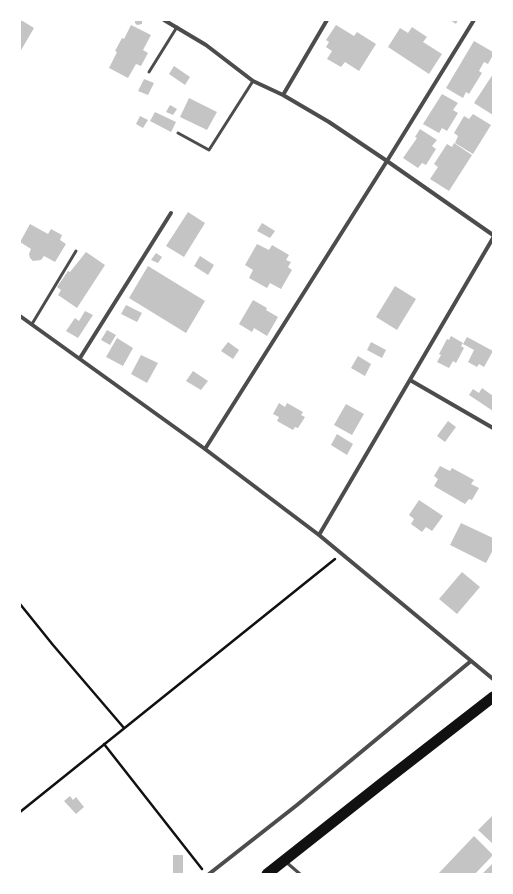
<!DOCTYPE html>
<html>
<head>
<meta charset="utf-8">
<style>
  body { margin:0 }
  #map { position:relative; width:513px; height:894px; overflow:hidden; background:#fff; font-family:Mulish,sans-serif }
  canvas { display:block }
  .frame { position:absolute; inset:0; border:21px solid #fff; pointer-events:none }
</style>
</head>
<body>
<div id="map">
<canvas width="513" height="894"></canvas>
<div class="frame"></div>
</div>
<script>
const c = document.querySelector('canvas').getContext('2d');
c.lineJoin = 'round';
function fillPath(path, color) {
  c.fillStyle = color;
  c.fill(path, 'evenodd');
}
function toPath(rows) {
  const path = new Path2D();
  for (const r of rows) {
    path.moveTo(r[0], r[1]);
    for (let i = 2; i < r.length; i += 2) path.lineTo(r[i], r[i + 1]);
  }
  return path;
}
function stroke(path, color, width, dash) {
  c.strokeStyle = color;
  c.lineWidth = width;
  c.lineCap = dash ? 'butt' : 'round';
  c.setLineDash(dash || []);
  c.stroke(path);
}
fillPath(toPath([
  [21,20,34,28,20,52,20,23],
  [135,20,142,20,142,24,137,25,135,23],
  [450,20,458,20,456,24],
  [131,25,151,35,143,50,148,53,141,66,136,64,128,78,109,68,117,52,115,51,122,38,124,39],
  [336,25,354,36,357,32,376,44,359,71,345,62,341,67,327,59,332,51,326,47,329,42,326,40],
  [412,27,427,37,423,42,442,54,429,74,388,47,400,28,408,33],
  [474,41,493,52,493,55,488,64,484,62,479,71,482,73,469,94,466,92,463,98,446,88],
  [174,66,190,77,185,85,169,74],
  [493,74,493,115,474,103],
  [144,79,154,83,148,95,138,91],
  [442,94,458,103,453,110,458,113,447,131,442,128,439,133,423,124],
  [189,98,217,112,207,130,180,117],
  [170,105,177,109,173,115,166,112],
  [155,112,176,122,171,132,150,121],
  [473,114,491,125,473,154,455,143,458,136,454,133,464,116,469,119],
  [140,116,148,120,143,128,136,124],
  [420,129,437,140,432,146,436,149,426,165,422,163,418,168,403,158,417,138,415,137],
  [454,143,472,155,449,191,430,179,438,167,434,164,447,144,452,147],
  [188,212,205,223,184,257,166,246],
  [262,223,275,231,270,238,257,231],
  [30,224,48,234,51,229,62,235,60,240,66,244,55,262,44,256,41,260,33,261,30,258,29,254,31,249,20,242],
  [257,244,269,250,272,245,289,255,286,260,291,262,288,267,292,270,281,289,270,283,267,288,249,278,253,270,245,265],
  [86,252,105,265,77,308,58,295,61,290,57,287,68,271,70,272],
  [156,253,162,257,158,263,151,260],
  [200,256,214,265,208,275,194,266],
  [148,266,205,301,186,333,129,298],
  [395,286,416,299,397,330,376,317],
  [253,300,267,308,266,310,278,317,267,336,254,328,252,332,239,324],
  [126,305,142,313,137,322,121,314],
  [85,311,93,315,78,338,66,331,75,318,79,321],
  [107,330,116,335,110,345,101,340],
  [451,336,463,343,461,346,464,348,456,363,453,361,449,368,437,362,441,355,439,354,447,339,449,340],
  [467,337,493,351,484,367,479,364,477,367,468,362,474,350,463,344],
  [117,338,133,348,123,366,106,357],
  [228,342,239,350,233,359,221,351],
  [371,342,386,350,382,358,367,350],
  [141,355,158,363,147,383,131,374],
  [358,356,371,364,365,376,351,368],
  [193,371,208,381,201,390,186,381],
  [482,388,493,396,493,411,469,395,473,389,479,393],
  [279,403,285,407,287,403,303,412,301,415,305,417,298,428,295,427,293,430,277,421,279,417,273,414],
  [346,404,364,414,352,435,334,425],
  [448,421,456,427,445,442,437,436],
  [337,434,353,444,347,455,331,445],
  [440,466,450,471,452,468,474,480,471,484,479,488,472,500,469,499,465,504,434,486,438,479,434,476],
  [419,500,443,516,432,531,426,527,422,532,411,524,414,519,409,515],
  [461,523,493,538,493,550,486,563,450,545],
  [462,572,480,587,457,614,439,599],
  [70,796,73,800,76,797,84,807,76,814,64,801],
  [493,815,493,844,478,830],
  [474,836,493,855,475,874,438,874],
  [173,855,183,855,183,874,173,874],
  [493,863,493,874,482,874]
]), '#c4c4c4');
stroke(toPath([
  [20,604,53,645,124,728],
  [104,744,202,869],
  [20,812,335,559]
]), '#111', 2.5);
stroke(toPath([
  [149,72,177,27],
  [178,133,209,150,253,81],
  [32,324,76,251],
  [286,862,300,874]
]), '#4c4c4c', 3);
stroke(toPath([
  [164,20,206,45,253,81,283,95,329,122,387,161,493,235],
  [283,95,327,20],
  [20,316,205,449,319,535,493,679],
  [80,358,171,213],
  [410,380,493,428],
  [205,449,387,161,474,20],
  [319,535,493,238],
  [209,874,297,805,471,661]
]), '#4c4c4c', 4);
stroke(toPath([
  [267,874,381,784,493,697]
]), '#111', 11);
</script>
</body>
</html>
